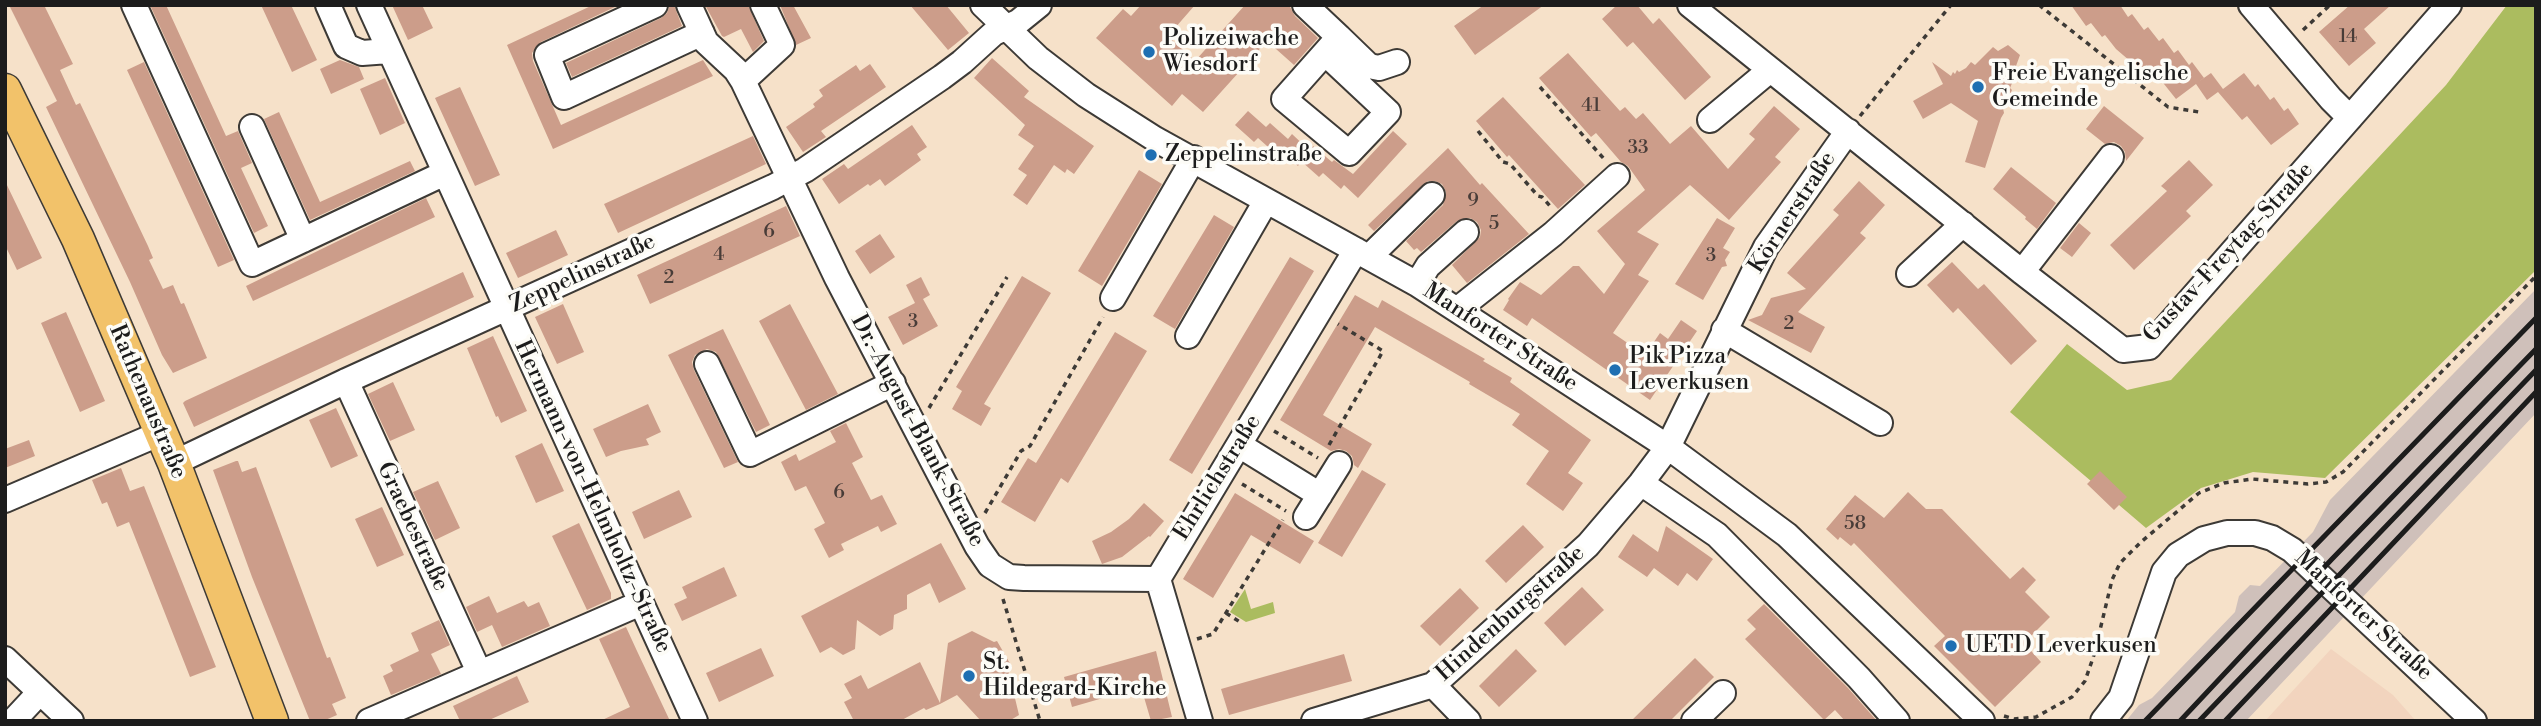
<!DOCTYPE html>
<html>
<head>
<meta charset="utf-8">
<style>
  body { margin:0 }
  #map { position:relative; width:2541px; height:726px; overflow:hidden; background:#f6e1c9; font-family:"Libre Bodoni",serif }
  canvas { display:block }
  .frame { position:absolute; inset:0; border:7px solid #1c1c1c; pointer-events:none }
</style>
</head>
<body>
<div id="map">
<canvas width="2541" height="726"></canvas>
<div class="frame"></div>
</div>
<script>
const c = document.querySelector('canvas').getContext('2d');
c.lineJoin = 'round';
function fillPath(path, color) {
  c.fillStyle = color;
  c.fill(path, 'evenodd');
}
function toPath(rows) {
  const path = new Path2D();
  for (const r of rows) {
    path.moveTo(r[0], r[1]);
    for (let i = 2; i < r.length; i += 2) path.lineTo(r[i], r[i + 1]);
  }
  return path;
}
function stroke(path, color, width, dash) {
  c.strokeStyle = color;
  c.lineWidth = width;
  c.lineCap = dash ? 'butt' : 'round';
  c.setLineDash(dash || []);
  c.stroke(path);
}
function write(font, color, halo, rows, align = 'center') {
  c.font = font + ' "Libre Bodoni",serif';
  c.lineWidth = 7;
  c.setLineDash([]);
  c.textBaseline = 'middle';
  c.strokeStyle = halo;
  c.fillStyle = color;
  for (const [text, x, y, turn = 0] of rows) {
    c.save();
    c.translate(x, y);
    c.rotate((+turn || 0) * Math.PI / 180);
    c.textAlign = isNaN(turn) ? turn : align;
    if (halo) c.strokeText(text, 0, 0);
    c.fillText(text, 0, 0);
    c.restore();
  }
}
fillPath(toPath([
  [2331,649,2393,695,2416,721,2265,721]
]), '#f2d4be');
fillPath(toPath([
  [2536,289,2536,413,2246,721,2126,721,2139,705,2152,698,2235,612,2239,596,2250,585,2260,586,2313,532,2330,500]
]), '#cfc0ba');
fillPath(toPath([
  [2507,5,2536,5,2536,270,2325,478,2253,472,2201,488,2146,528,2010,412,2067,344,2127,390,2171,380,2446,85],
  [1245,589,1251,609,1273,602,1275,613,1246,622,1230,612]
]), '#abbc5f');
fillPath(toPath([
  [9,5,44,5,73,64,60,70,76,105,80,103,148,246,153,258,149,260,163,289,173,285,181,304,184,303,207,358,173,373,162,355,130,282,46,107,57,101],
  [150,5,166,5,226,136,238,131,252,163,241,168,268,226,254,233],
  [261,5,291,5,317,60,292,72],
  [392,5,422,5,433,28,408,40],
  [593,5,619,5,541,42,532,53,533,61,561,125,703,60,713,76,553,149,507,45],
  [670,5,674,5,682,26,572,77,566,63,661,18,667,13],
  [705,5,748,5,764,41,753,52,741,29,724,37,722,36],
  [780,5,793,5,811,38,796,45],
  [910,5,946,5,969,33,948,50],
  [1141,5,1195,5,1168,36,1195,61,1245,5,1289,5,1295,16,1318,38,1294,65,1267,41,1203,112,1182,94,1172,106,1096,38,1123,9,1131,16],
  [1484,5,1544,5,1475,55,1454,26],
  [1617,5,1637,5,1653,24,1659,18,1711,77,1685,100,1633,42,1627,47,1602,19],
  [2071,5,2120,5,2128,17,2132,14,2144,30,2148,27,2159,41,2163,38,2174,53,2178,50,2189,65,2192,62,2204,78,2198,82,2211,73,2223,89,2244,73,2255,87,2258,84,2270,100,2274,97,2284,111,2288,108,2299,124,2271,145,2247,116,2242,120,2218,92,2207,100,2196,84,2176,99,2152,69,2146,74,2139,65,2137,67,2116,49,2105,35,2102,37,2091,23,2086,26],
  [2350,5,2391,5,2364,29,2376,43,2349,66,2319,32],
  [2008,45,2020,55,2016,66,2020,69,2015,76,2010,88,2012,90,2003,108,2004,113,2001,118,1985,168,1965,162,1978,121,1951,103,1923,119,1913,101,1943,84,1932,62,1951,76,1953,72,1955,74,1957,70,1959,72,1966,68,1971,62,1975,65,1993,47,1998,51],
  [1568,53,1620,111,1625,107,1636,119,1643,113,1670,144,1691,126,1728,169,1755,139,1749,134,1774,106,1800,129,1775,157,1781,162,1729,220,1690,185,1637,232,1659,244,1638,275,1649,281,1613,333,1645,355,1660,333,1668,339,1681,320,1697,331,1650,400,1532,318,1527,326,1503,310,1509,300,1508,299,1520,282,1541,295,1573,266,1579,266,1604,294,1625,264,1597,231,1645,190,1628,166,1621,162,1596,133,1591,137,1539,78],
  [992,58,1029,91,1024,97,1094,146,1074,174,1067,169,1065,173,1054,165,1027,205,1013,195,1027,175,1018,169,1034,146,1018,135,1025,125,974,78],
  [340,60,359,67,364,79,331,94,320,69],
  [144,62,234,260,218,267,127,70],
  [870,64,886,87,821,131,826,137,803,152,786,127,815,107,813,104,823,96,819,90,856,65,860,71],
  [385,78,405,123,380,135,360,89],
  [460,87,500,175,475,186,435,98],
  [1503,97,1585,185,1558,209,1509,155,1507,157,1476,121],
  [2104,106,2144,138,2126,161,2125,152,2121,146,2114,142,2105,144,2086,129],
  [1248,111,1266,127,1270,123,1288,139,1292,134,1310,151,1313,146,1332,162,1334,160,1353,174,1393,131,1407,144,1358,198,1344,185,1341,189,1323,173,1319,177,1301,161,1298,166,1280,149,1276,154,1258,138,1254,142,1235,125],
  [279,112,320,202,410,161,415,171,310,220,264,119],
  [912,125,927,147,917,154,921,160,885,186,880,179,870,186,868,184,839,204,822,179,844,164,848,169],
  [753,136,766,164,618,233,604,204],
  [1448,148,1480,185,1482,183,1529,234,1467,283,1452,265,1480,237,1481,230,1477,222,1470,218,1457,221,1421,252,1417,248,1414,250,1406,241,1443,205,1446,192,1442,184,1435,181,1428,181,1374,231,1368,225],
  [2189,160,2213,185,2186,211,2191,216,2134,270,2110,245,2167,191,2161,186],
  [2011,167,2056,203,2037,229,2025,219,2026,217,1993,189],
  [1139,170,1162,184,1102,286,1078,271],
  [5,181,42,258,17,270,5,245],
  [1859,181,1885,205,1860,233,1866,238,1798,312,1825,327,1811,353,1748,320,1762,315,1771,298,1806,289,1787,273,1839,215,1833,210],
  [426,198,435,217,253,301,246,286],
  [786,206,800,236,650,304,637,275],
  [1214,215,1234,227,1175,329,1153,316],
  [1717,218,1735,228,1723,248,1730,252,1725,260,1727,266,1722,267,1703,300,1675,284],
  [2079,223,2091,233,2072,257,2060,248],
  [556,230,568,255,518,278,506,253],
  [880,234,895,257,870,274,855,251],
  [1290,257,1314,271,1192,474,1169,460],
  [1952,262,1978,289,1984,284,2037,341,2011,365,1958,308,1953,313,1927,285],
  [463,272,474,297,194,427,183,403,185,401],
  [1022,276,1051,293,984,404,991,408,981,426,952,409,962,391,956,387],
  [921,277,930,295,923,299,938,326,903,345,888,317,915,303,906,285],
  [1355,295,1378,308,1382,300,1485,359,1483,361,1512,378,1510,382,1591,440,1568,473,1583,483,1563,511,1526,484,1549,451,1512,425,1520,414,1469,384,1470,382,1375,327,1323,415,1372,444,1358,468,1354,465,1352,456,1346,451,1339,449,1331,451,1280,420],
  [563,304,584,352,557,364,535,317],
  [790,304,838,394,806,410,759,321],
  [66,312,105,401,80,412,41,323],
  [723,329,770,425,756,432,716,352,707,349,695,355,692,362,694,370,738,462,724,468,668,355],
  [1115,332,1147,351,1068,483,1061,478,1035,522,1001,502,1028,458,1036,463],
  [493,336,527,411,501,423,498,416,496,417,467,348],
  [393,382,415,430,390,441,368,394],
  [648,404,661,432,646,439,649,445,621,451,606,457,593,429],
  [336,408,358,456,331,468,309,420],
  [846,423,863,457,852,463,871,500,882,495,897,524,881,532,878,526,841,544,844,550,829,558,814,529,825,523,806,486,795,491,781,462,796,454,799,461,836,442,830,431],
  [29,440,35,456,5,468,5,449],
  [542,443,564,491,536,503,515,456],
  [236,461,238,461,242,472,256,467,327,658,330,657,346,698,332,704,337,715,323,721,310,721,252,577,213,470],
  [121,468,130,491,144,486,216,667,190,677,129,522,117,527,107,502,102,504,92,480],
  [1362,470,1386,484,1342,557,1318,543],
  [2100,471,2127,497,2114,510,2087,484],
  [438,481,460,528,435,540,413,492],
  [679,490,692,517,644,539,632,512],
  [1908,492,1926,509,1942,509,2010,579,2023,567,2036,580,2025,592,2050,617,2024,643,2041,662,1995,707,1934,646,1945,636,1854,543,1851,546,1840,537,1838,540,1826,529,1855,495,1884,518],
  [1235,493,1314,541,1300,564,1251,535,1213,598,1183,579],
  [1144,503,1164,521,1150,537,1149,536,1122,557,1102,564,1092,541,1111,532,1129,519],
  [382,507,404,555,377,567,355,519],
  [579,523,611,593,611,599,587,610,552,536],
  [1523,525,1544,547,1506,583,1485,561],
  [1666,526,1713,559,1697,581,1687,573,1678,586,1654,568,1647,577,1618,557,1633,534,1658,552],
  [941,543,966,589,939,603,930,583,907,595,907,609,894,615,893,629,880,636,857,620,855,649,843,655,831,647,820,653,801,616],
  [724,567,737,596,682,621,674,604,687,598,682,587],
  [1582,587,1604,610,1565,646,1544,623],
  [1460,588,1479,608,1440,646,1420,626],
  [489,596,497,613,524,601,528,607,539,602,550,626,502,647,492,625,477,632,466,607],
  [1764,604,1848,688,1877,721,1845,721,1835,710,1824,720,1745,639,1756,629,1747,620],
  [439,620,450,645,431,654,441,674,391,695,383,676,393,671,390,665,419,651,411,633],
  [626,627,637,651,670,721,600,721,630,707,599,639],
  [972,631,994,642,997,641,1012,667,1008,669,1019,715,1009,721,981,721,957,695,940,704,926,710,924,708,900,721,854,721,844,702,852,698,844,684,861,675,868,689,920,662,940,703,948,643],
  [761,648,774,676,719,702,706,673],
  [1516,649,1537,671,1499,707,1479,686],
  [1156,651,1172,717,1151,721,1141,687,1072,707,1064,677],
  [1344,654,1352,681,1229,715,1221,689],
  [1695,658,1714,677,1670,721,1631,721],
  [517,676,529,702,487,721,460,721,453,706]
]), '#cc9d8a');
const minor = toPath([
  [134,5,252,264,445,173],
  [328,5,346,46,362,53,389,51],
  [369,5,695,721],
  [655,5,547,55,564,97,702,33],
  [689,5,706,42,736,70,743,81,837,278,977,546,990,565,1009,577,1024,578,1158,579],
  [983,5,1038,58,1086,95,1155,139,1417,284,1668,447,1787,535,1982,721],
  [1305,5,1339,37,1284,99,1349,153,1388,112,1325,53],
  [1690,5,2022,272,2123,350,2149,347,2449,5],
  [2251,5,2331,99,2350,118],
  [1339,37,1369,66,1379,68,1397,62],
  [743,81,782,45,763,5],
  [1710,120,1770,70],
  [252,127,303,240],
  [1369,257,1432,195],
  [2022,272,2111,157],
  [1909,274,1963,224],
  [1417,284,1428,266,1466,232],
  [1113,298,1194,158],
  [1458,309,1553,234,1617,176],
  [1724,330,1880,423],
  [1188,336,1266,201],
  [707,364,750,454,893,383],
  [346,381,479,672],
  [1239,445,1320,495],
  [174,463,346,381,773,187,805,170,942,77,962,62,994,33,1018,22,1039,5],
  [1641,483,1717,535,1859,678,1897,721],
  [5,500,161,433],
  [1306,517,1339,464],
  [5,659,71,721],
  [1433,685,1468,721],
  [13,721,40,692],
  [369,721,641,603],
  [1200,721,1158,579,1356,250],
  [1314,721,1433,685,1588,545,1641,483,1668,447,1766,247,1848,131],
  [1694,721,1723,693],
  [2103,721,2121,698,2164,572,2178,555,2204,539,2227,533,2255,533,2272,538,2292,550,2474,721]
]);
const major = toPath([
  [5,90,78,239,174,463,272,721]
]);
stroke(minor, '#3d3a36', 28);
stroke(major, '#3d3a36', 35);
stroke(toPath([
  [2039,5,2168,107,2199,112],
  [2303,30,2330,5],
  [1540,87,1605,160],
  [1860,116,1951,5],
  [1478,131,1503,162,1510,164,1538,196,1542,197,1550,206],
  [929,408,1007,277],
  [1274,431,1318,458],
  [1329,445,1383,351,1338,324],
  [1242,484,1286,511],
  [985,513,1021,451,1030,446,1103,317],
  [1003,599,1040,721],
  [1226,613,1240,622],
  [1197,639,1213,634,1283,520],
  [2004,716,2014,719,2036,717,2072,697,2085,681,2094,655,2112,580,2120,563,2141,542,2199,493,2224,483,2252,479,2308,484,2326,482,2343,472,2536,276]
]), '#3d3a36', 3.5, [5, 5]);
stroke(minor, '#fff', 24);
stroke(major, '#f2c26a', 32);
stroke(toPath([
  [2145,721,2536,318],
  [2180,721,2332,559,2536,349],
  [2199,721,2536,370],
  [2225,721,2536,392]
]), '#1c1c1c', 5);
for (const [x, y, r, color] of [
  [1149,52,7,"#1f6fb2"],
  [1978,87,7,"#1f6fb2"],
  [1151,155,7,"#1f6fb2"],
  [1615,370,7,"#1f6fb2"],
  [1951,646,7,"#1f6fb2"],
  [969,676,7,"#1f6fb2"]
]) {
  const dot = new Path2D();
  dot.arc(x, y, r, 0, 2 * Math.PI);
  c.fillStyle = color;
  c.fill(dot);
  stroke(dot, '#fdfcf7', 2.5);
}
write('19px', '#483c38', null, [
  ["14",2348,37],
  ["41",1591,106],
  ["33",1638,148],
  ["9",1473,201],
  ["5",1494,224],
  ["6",769,232],
  ["4",719,255],
  ["3",1711,256],
  ["2",669,278],
  ["3",913,322],
  ["2",1789,324],
  ["6",839,493],
  ["58",1855,524]
]);
write('23px', '#1c1c1c', '#fdfcf7', [
  ["Polizeiwache",1163,39],
  ["Wiesdorf",1163,65],
  ["Freie Evangelische",1992,74],
  ["Gemeinde",1992,100],
  ["Zeppelinstraße",1165,155],
  ["Pik Pizza",1629,357],
  ["Leverkusen",1629,383],
  ["UETD Leverkusen",1965,646],
  ["St.",983,663],
  ["Hildegard-Kirche",983,689]
], 'left');
write('23px', '#1c1c1c', '#fdfcf7', [
  ["Körnerstraße",1793,213,-57],
  ["Gustav-Freytag-Straße",2229,253,-47],
  ["Zeppelinstraße",583,274,-25],
  ["Manforter Straße",1500,338,33],
  ["Rathenaustraße",147,402,67],
  ["Dr.-August-Blank-Straße",917,431,62],
  ["Ehrlichstraße",1218,478,-58],
  ["Hermann-von-Helmholtz-Straße",592,497,65],
  ["Graebestraße",412,527,65],
  ["Hindenburgstraße",1511,614,-42],
  ["Manforter Straße",2363,616,43]
]);
</script>
</body>
</html>
